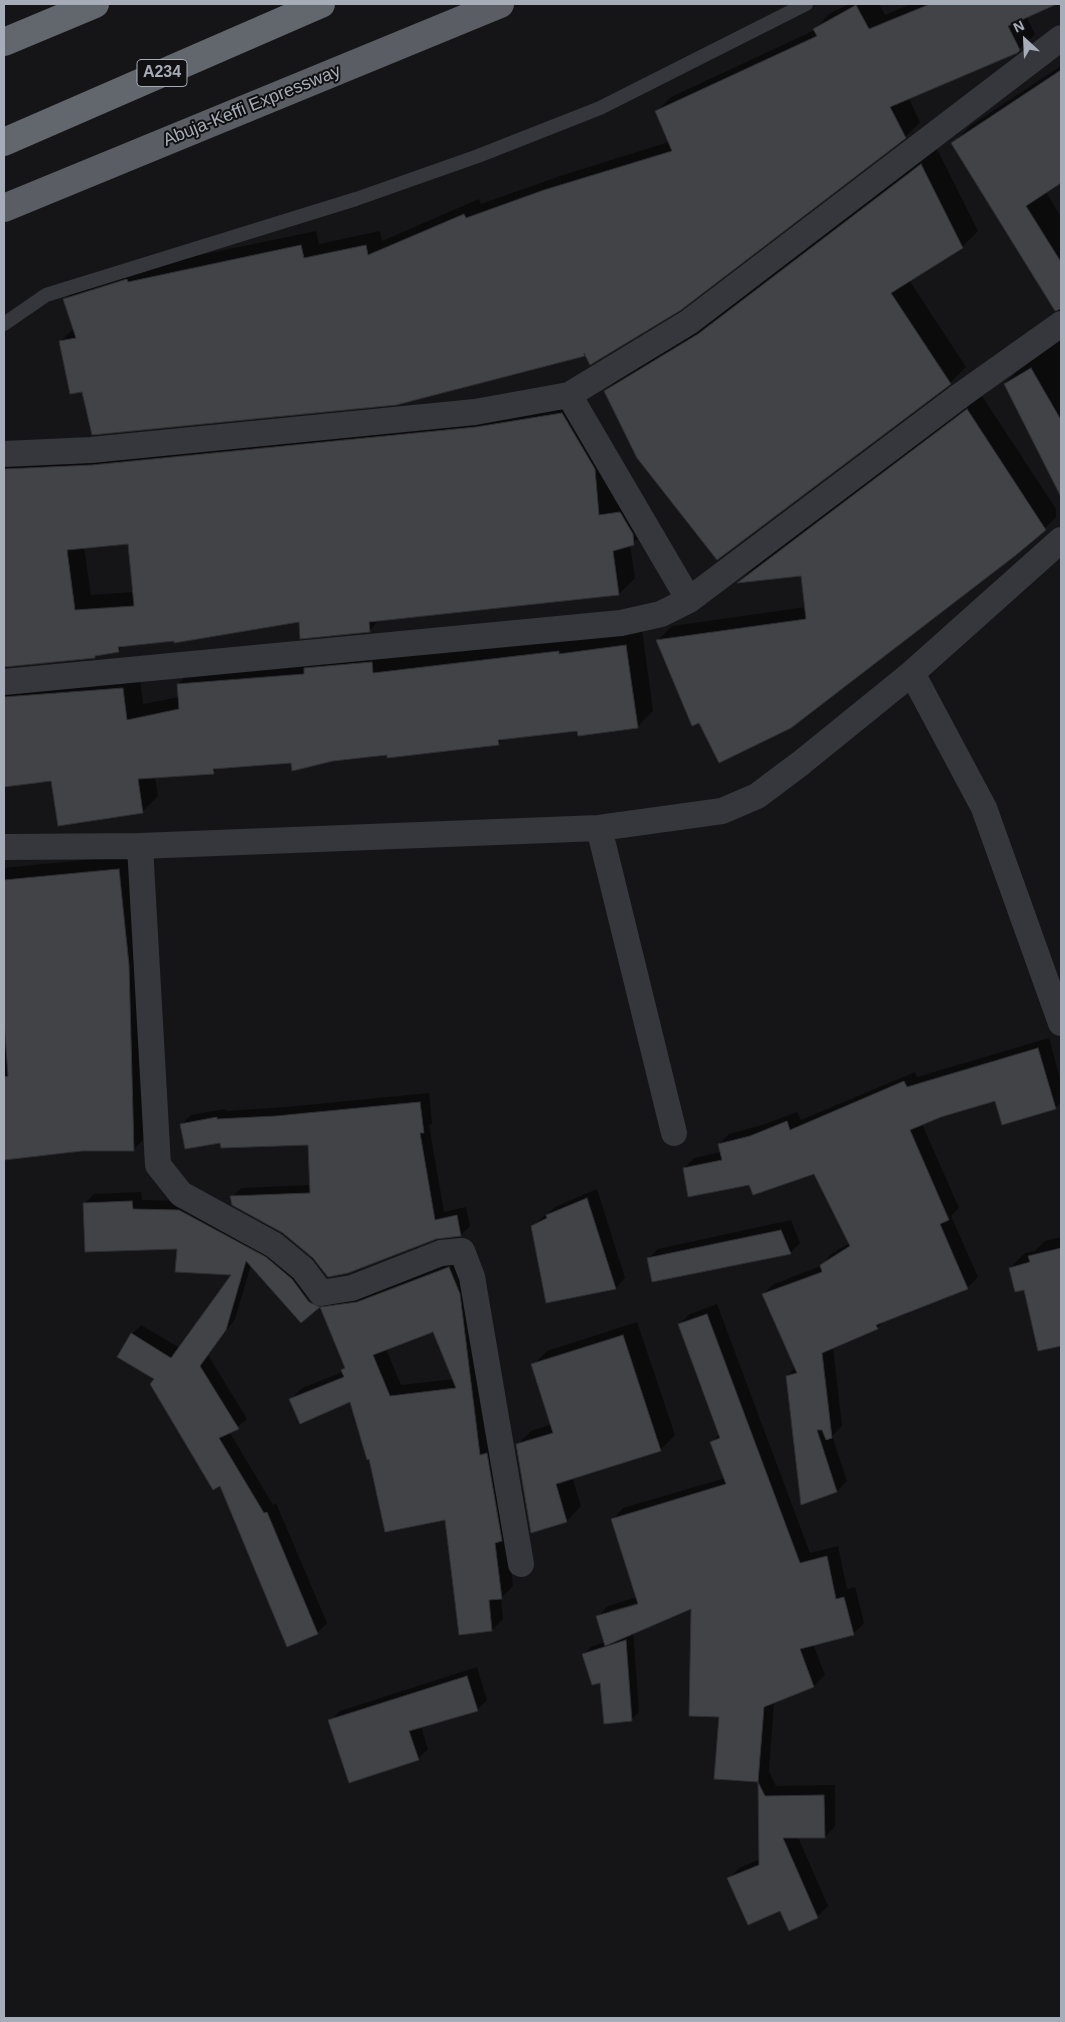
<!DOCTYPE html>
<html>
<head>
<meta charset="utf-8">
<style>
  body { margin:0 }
  #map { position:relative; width:1065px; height:2022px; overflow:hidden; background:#151517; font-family:Helvetica,sans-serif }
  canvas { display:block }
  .frame { position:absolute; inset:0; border:5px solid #a7adb8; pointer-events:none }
  .north { position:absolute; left:1000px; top:15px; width:50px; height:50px; -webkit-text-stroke:4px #101012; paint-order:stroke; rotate:335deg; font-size:14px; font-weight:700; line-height:20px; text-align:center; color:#a7adb8 }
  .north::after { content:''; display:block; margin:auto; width:18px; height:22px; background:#a7adb8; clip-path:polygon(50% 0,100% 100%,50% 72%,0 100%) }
</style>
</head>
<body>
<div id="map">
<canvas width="1065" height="2022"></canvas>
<div class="frame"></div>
<div class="north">N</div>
</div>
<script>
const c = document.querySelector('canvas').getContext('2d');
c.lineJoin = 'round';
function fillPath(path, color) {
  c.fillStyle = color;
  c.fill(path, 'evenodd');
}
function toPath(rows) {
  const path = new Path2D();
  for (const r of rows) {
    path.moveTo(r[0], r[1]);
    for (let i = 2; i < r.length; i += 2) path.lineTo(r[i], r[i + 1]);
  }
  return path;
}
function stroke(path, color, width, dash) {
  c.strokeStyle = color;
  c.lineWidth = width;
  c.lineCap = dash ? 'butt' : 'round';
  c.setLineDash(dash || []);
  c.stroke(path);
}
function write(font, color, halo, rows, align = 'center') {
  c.font = font + ' Helvetica,sans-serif';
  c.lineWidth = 4;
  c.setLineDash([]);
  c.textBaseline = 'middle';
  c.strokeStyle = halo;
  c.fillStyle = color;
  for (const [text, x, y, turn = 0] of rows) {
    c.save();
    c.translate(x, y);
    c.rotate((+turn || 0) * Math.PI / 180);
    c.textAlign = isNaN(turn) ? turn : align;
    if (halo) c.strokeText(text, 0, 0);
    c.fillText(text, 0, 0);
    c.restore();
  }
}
fillPath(toPath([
  [849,4,879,4,885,15,911,4,1054,4,1026,16,1035,34,1020,49,908,97,920,122,905,137,584,355,83,390,60,342,74,328,65,299,80,284,143,267,316,231,319,244,380,231,382,241,479,199,481,204,560,176,669,142,656,112,671,97,815,30,829,14],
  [1061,66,1061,182,1046,192,1061,217,1061,309,1056,309,953,143,970,126],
  [937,149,978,231,962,247,909,280,966,367,950,383,605,392,621,376],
  [1061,338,1061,456,1047,465,1005,383,1023,366],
  [982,396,1056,509,1056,517,1041,532,790,727,657,641,672,626,806,607,802,575,740,581,753,568],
  [578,397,610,452,614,499,636,497,650,528,630,545,635,578,619,594,380,619,369,631,300,621,124,645,118,651,98,654,95,657,4,666,8,675,139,672,143,704,179,697,178,684,195,668,642,629,653,711,637,727,578,729,504,738,498,744,218,768,213,772,155,777,158,796,142,812,52,779,4,786,4,453],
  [129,542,134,592,91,595,84,547],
  [133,855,148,1135,133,1150,82,1150,4,1159,4,868],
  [1049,1038,1061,1082,1061,1102,1055,1108,996,1100,941,1116,922,1124,959,1208,951,1216,978,1277,967,1288,886,1320,877,1328,833,1347,842,1426,832,1436,847,1481,837,1491,787,1376,796,1367,763,1294,774,1284,821,1266,831,1254,850,1243,815,1173,750,1184,684,1168,694,1158,721,1152,719,1144,729,1134,762,1125,797,1112,801,1120,915,1072,917,1077],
  [429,1093,432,1123,429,1126,444,1212,466,1207,470,1226,461,1235,314,1257,284,1232,232,1197,241,1188,311,1185,309,1144,221,1141,182,1124,191,1115,225,1109,226,1111,286,1107],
  [597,1189,625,1278,616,1288,532,1226,557,1206],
  [141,1192,142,1200,189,1201,328,1298,301,1321,251,1265,235,1319,208,1355,247,1419,230,1433,273,1505,276,1503,327,1623,317,1633,288,1645,221,1484,156,1379,132,1334,141,1325,180,1348,234,1274,85,1203,94,1194],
  [791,1220,800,1243,790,1253,648,1259,658,1249],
  [1061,1237,1061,1321,1035,1331,1025,1289,1010,1268,1025,1253,1035,1251,1045,1241],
  [460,1257,507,1535,513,1586,501,1598,503,1619,492,1630,446,1518,370,1458,351,1401,291,1399,302,1388,343,1372,346,1367,321,1308,333,1297],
  [434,1330,454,1379,401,1385,386,1349],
  [717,1304,810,1553,838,1546,847,1589,855,1587,864,1623,853,1634,813,1644,825,1675,814,1686,774,1702,769,1771,776,1786,835,1785,835,1826,825,1837,798,1837,828,1906,817,1917,781,1910,728,1879,739,1868,760,1859,759,1781,715,1778,720,1715,692,1607,633,1632,639,1712,631,1720,583,1655,591,1647,605,1642,598,1616,608,1606,637,1597,613,1519,623,1508,725,1478,711,1443,720,1434,679,1324,690,1314],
  [643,1601,644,1604,609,1614,609,1611],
  [637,1322,675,1435,661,1449,572,1477,581,1506,567,1521,532,1531,517,1445,531,1431,552,1424,533,1365,547,1351],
  [477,1667,487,1700,477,1710,421,1727,428,1749,418,1759,330,1721,340,1711]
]), '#0007');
const building = toPath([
  [930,4,1057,4,1008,26,1020,50,1017,53,890,107,906,138,681,310,590,365,584,353,585,356,396,405,92,435,82,392,70,394,59,341,76,338,63,299,127,279,128,282,301,245,304,258,366,245,368,255,464,214,466,218,544,190,672,151,655,111,817,36,813,29,856,5,869,29,930,4],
  [1061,70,1061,183,1026,206,1061,262,1061,309,1055,311,951,143,1061,70],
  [921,164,963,248,891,293,951,384,717,560,637,458,604,391,698,334,921,164],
  [1031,368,1061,420,1061,497,1004,384,1031,368],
  [967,409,1046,530,1016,555,791,728,719,763,699,723,692,726,656,640,806,619,801,576,737,583,967,409],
  [562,413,595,469,599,515,620,512,633,534,634,545,613,551,619,595,369,622,370,632,300,639,299,622,174,643,174,641,118,647,119,652,95,656,95,658,4,667,4,469,92,465,476,427,562,413],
  [128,544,134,606,75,610,67,550,128,544],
  [626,645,638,728,578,736,577,731,498,740,499,745,387,758,387,755,333,761,292,771,291,763,213,769,214,774,138,779,143,813,58,826,51,781,4,787,4,697,123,688,127,720,179,709,177,684,304,674,304,668,372,662,373,673,559,651,559,654,626,645],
  [119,869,129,965,134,1151,82,1151,4,1160,4,1077,8,1076,4,1021,4,880,119,869],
  [1038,1048,1056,1109,1002,1125,995,1101,941,1117,910,1130,949,1220,940,1224,968,1289,876,1325,878,1329,822,1353,832,1438,826,1440,822,1430,817,1430,837,1492,801,1505,786,1376,797,1373,762,1294,822,1272,820,1265,850,1246,814,1174,753,1195,749,1185,688,1197,683,1168,722,1160,718,1144,750,1136,787,1121,790,1130,904,1081,907,1087,1038,1048],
  [420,1102,424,1133,420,1133,435,1220,457,1215,461,1236,436,1239,348,1273,328,1277,313,1258,283,1233,232,1205,230,1196,310,1193,308,1145,221,1148,220,1143,185,1149,180,1124,217,1117,217,1119,276,1116,420,1102],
  [587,1198,616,1289,546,1303,531,1226,547,1218,546,1215,587,1198],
  [132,1201,133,1209,179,1210,266,1257,292,1279,309,1302,320,1307,301,1323,246,1261,226,1330,200,1366,239,1429,219,1438,264,1513,267,1512,318,1634,287,1647,220,1486,213,1490,150,1384,154,1379,117,1357,131,1333,171,1358,231,1275,175,1272,177,1249,85,1252,83,1203,132,1201],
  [781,1230,791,1254,652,1282,647,1258,781,1230],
  [1061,1248,1061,1346,1038,1351,1024,1290,1015,1292,1009,1268,1030,1262,1028,1256,1061,1248],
  [449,1267,460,1294,480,1455,487,1453,502,1541,495,1543,502,1599,489,1600,492,1631,459,1635,445,1520,385,1532,369,1459,367,1460,350,1402,300,1424,289,1399,344,1377,341,1370,345,1368,320,1307,357,1302,449,1267],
  [433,1332,456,1388,390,1396,373,1355,433,1332],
  [707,1314,800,1563,827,1556,836,1599,844,1597,854,1635,800,1649,814,1687,764,1707,758,1782,765,1796,824,1795,825,1838,783,1838,818,1918,789,1931,780,1911,748,1925,727,1878,759,1865,758,1782,714,1779,719,1717,689,1716,691,1609,605,1646,596,1616,638,1604,611,1519,726,1484,710,1442,720,1438,678,1324,707,1314],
  [623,1335,661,1451,556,1484,567,1522,531,1533,516,1444,553,1433,531,1364,623,1335],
  [626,1640,632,1721,604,1724,600,1683,592,1685,582,1654,626,1640],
  [467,1676,478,1711,409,1731,419,1760,349,1783,328,1720,467,1676]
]);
fillPath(building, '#414347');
stroke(building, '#2f2f33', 1);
stroke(toPath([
  [4,324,46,295,356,199,478,156,600,108,806,4]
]), '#36373c', 14);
stroke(toPath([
  [569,395,689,600],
  [4,454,91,450,475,412,569,395,689,322,1061,38],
  [912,673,984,808,1061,1023],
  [4,682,621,623,661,614,689,600,961,395,1061,324],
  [599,828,674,1133],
  [140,846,158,1165,181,1194,274,1245,303,1269,321,1293,352,1288,441,1253,462,1251,472,1277,521,1564],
  [4,847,140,846,599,828,722,811,757,796,801,763,912,673,1061,540]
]), '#36373c', 26);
stroke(toPath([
  [4,208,500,4]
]), '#5a5e64', 28);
stroke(toPath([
  [4,42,95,4],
  [4,142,321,4]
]), '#62666d', 28);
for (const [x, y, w] of [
  [162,73,50]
]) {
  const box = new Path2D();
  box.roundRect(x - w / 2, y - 13.5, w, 27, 4);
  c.fillStyle = '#101012';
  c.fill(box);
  stroke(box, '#a7adb8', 1);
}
write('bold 16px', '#a7adb8', null, [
  ["A234",162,73]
]);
write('18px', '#a7adb8', '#101012', [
  ["Abuja-Keffi Expressway",252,106,-22]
]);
</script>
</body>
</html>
